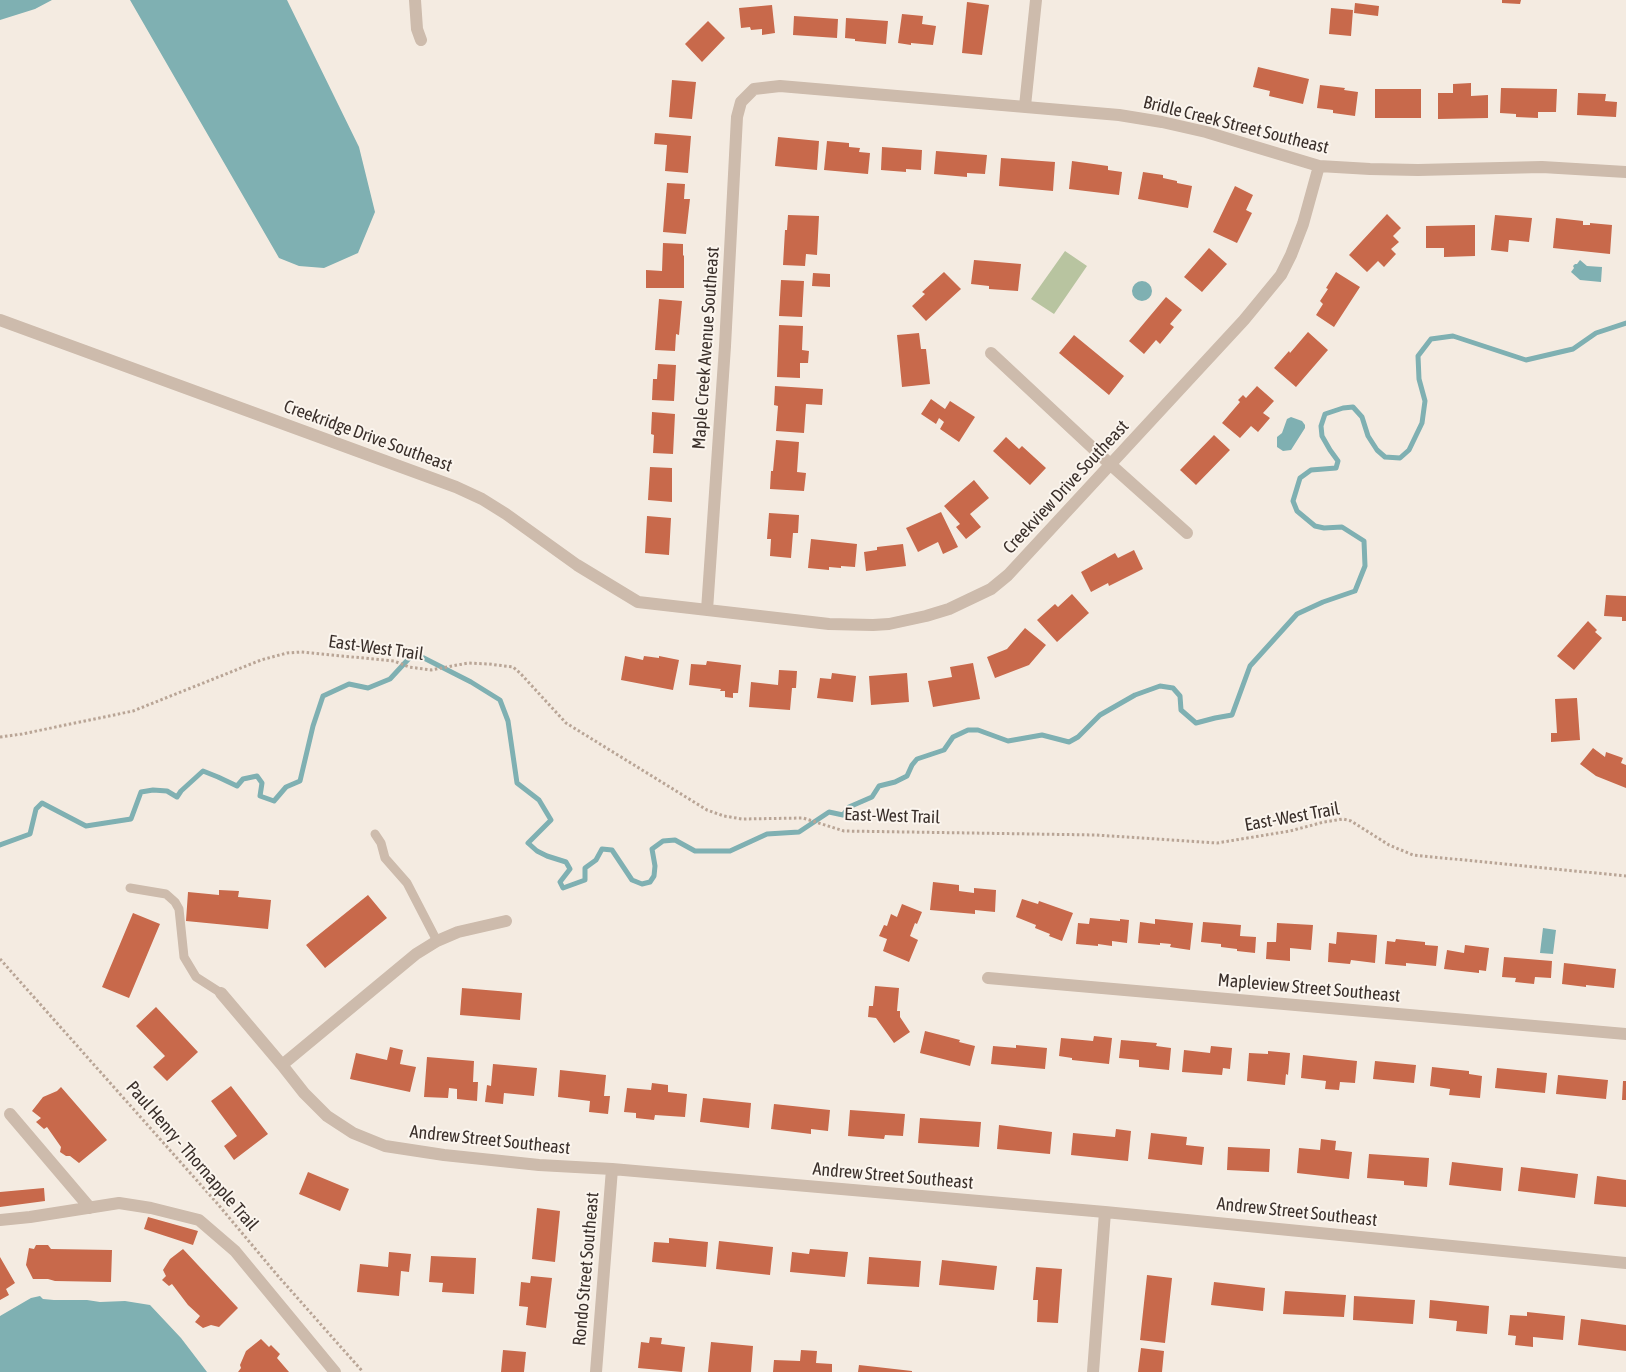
<!DOCTYPE html>
<html>
<head>
<meta charset="utf-8">
<style>
  body { margin:0 }
  canvas { display:block; background:#f4ebe1 }
</style>
</head>
<body>
<canvas width="1626" height="1372"></canvas>
<script>
const c = document.querySelector('canvas').getContext('2d');
c.lineJoin = 'round';
function fillPath(path, color) {
  c.fillStyle = color;
  c.fill(path, 'evenodd');
}
function toPath(rows) {
  const path = new Path2D();
  for (const r of rows) {
    if (r.length === 3) {
      path.moveTo(r[0] + r[2], r[1]);
      path.arc(r[0], r[1], r[2], 0, 2 * Math.PI);
      continue;
    }
    path.moveTo(r[0], r[1]);
    for (let i = 2; i < r.length; i += 2) path.lineTo(r[i], r[i + 1]);
  }
  return path;
}
function stroke(path, color, width, dash) {
  c.strokeStyle = color;
  c.lineWidth = width;
  c.lineCap = dash ? 'butt' : 'round';
  c.setLineDash(dash || []);
  c.stroke(path);
}
function write(font, color, halo, rows, align = 'center') {
  c.font = font + ' "Asap Condensed",sans-serif';
  c.lineWidth = 4;
  c.setLineDash([]);
  c.textBaseline = 'middle';
  c.strokeStyle = halo;
  c.fillStyle = color;
  for (const [text, x, y, turn = 0] of rows) {
    c.save();
    c.translate(x, y);
    c.rotate((+turn || 0) * Math.PI / 180);
    c.textAlign = isNaN(turn) ? turn : align;
    if (halo) c.strokeText(text, 0, 0);
    c.fillText(text, 0, 0);
    c.restore();
  }
}
fillPath(toPath([
  [1065,251,1087,266,1054,314,1031,299]
]), '#b8c4a0');
fillPath(toPath([
  [0,0,52,0,35,9,0,20],
  [130,0,287,0,359,147,375,212,358,253,324,268,299,266,279,258],
  [1580,260,1587,266,1602,267,1601,282,1580,280,1571,272,1574,268,1573,266,1575,264,1577,264],
  [1142,291,10],
  [1291,417,1302,421,1305,425,1305,428,1291,450,1283,451,1277,447,1277,437,1282,433,1287,419],
  [1543,928,1556,930,1553,954,1540,953],
  [40,1296,43,1299,54,1300,87,1300,100,1302,125,1301,150,1305,181,1338,207,1372,0,1372,0,1316,31,1298]
]), '#7fb0b2');
stroke(toPath([
  [0,845,30,834,36,809,42,803,86,826,131,819,141,792,153,790,167,791,177,797,181,791,203,771,218,777,237,786,243,779,257,776,262,783,260,796,274,801,286,787,300,781,313,726,323,696,349,684,368,688,390,679,414,653,471,682,500,700,508,721,517,783,539,800,551,820,528,843,537,851,547,856,566,862,570,869,560,882,563,888,585,880,585,868,596,860,602,849,612,850,632,880,642,884,650,882,654,876,655,866,652,849,663,841,675,840,695,851,730,851,767,834,799,832,829,812,843,815,849,807,872,797,879,786,895,782,907,776,912,765,917,759,944,750,953,737,968,730,978,730,1008,741,1042,735,1069,742,1078,737,1100,715,1135,695,1160,686,1173,688,1180,696,1181,710,1196,723,1215,718,1232,715,1250,666,1297,614,1323,602,1355,591,1365,566,1364,541,1342,527,1324,528,1315,526,1297,511,1293,501,1300,478,1311,470,1336,468,1338,461,1330,450,1322,436,1321,426,1325,414,1343,408,1353,407,1362,417,1368,436,1377,450,1385,457,1400,458,1409,450,1422,423,1425,401,1419,379,1418,356,1431,339,1453,336,1526,360,1573,349,1596,333,1626,323]
]), '#7fb0b2', 5);
fillPath(toPath([
  [1502,0,1521,0,1520,4,1502,3],
  [967,2,989,5,982,55,962,53],
  [1355,3,1379,6,1378,16,1354,13],
  [772,5,775,33,762,35,762,29,751,30,750,27,741,28,739,8],
  [1331,8,1353,10,1351,36,1329,34],
  [902,14,923,16,922,24,936,26,933,45,911,43,911,45,898,43],
  [794,16,838,19,837,38,793,35],
  [846,18,888,21,886,44,855,41,855,39,845,38],
  [708,21,725,38,702,62,685,44],
  [1258,67,1309,79,1303,104,1269,96,1270,91,1253,87],
  [672,80,696,82,692,119,669,117],
  [1471,83,1471,96,1488,95,1488,118,1438,119,1438,93,1453,93,1453,84],
  [1320,85,1345,88,1344,90,1358,92,1355,116,1333,113,1333,110,1317,108],
  [1501,88,1557,89,1556,112,1538,112,1538,118,1516,117,1516,114,1500,113],
  [1375,89,1421,89,1421,118,1375,118],
  [1578,93,1606,94,1605,101,1617,102,1616,117,1577,115],
  [655,133,691,136,688,173,665,171,667,145,654,144],
  [778,137,819,141,817,170,775,166],
  [827,141,849,143,849,147,860,148,859,152,870,153,868,174,824,170],
  [882,147,922,150,921,170,906,169,906,172,881,170],
  [936,151,987,155,985,174,967,173,967,177,934,174],
  [1001,158,1055,162,1053,191,999,186],
  [1072,161,1108,166,1108,170,1122,172,1119,195,1069,189],
  [1143,172,1163,175,1163,178,1177,181,1177,183,1192,186,1188,208,1138,199],
  [667,183,685,184,684,199,690,199,686,234,663,232],
  [1235,186,1253,195,1246,210,1252,213,1237,243,1213,232],
  [1387,214,1401,228,1393,236,1399,242,1391,249,1396,254,1384,267,1378,261,1367,272,1349,255],
  [788,215,819,216,817,255,806,254,805,266,783,265,785,230,787,230],
  [1495,215,1532,218,1529,242,1509,240,1508,252,1491,250],
  [1556,218,1583,221,1583,225,1590,225,1590,223,1612,225,1610,254,1553,248],
  [1475,225,1475,256,1444,257,1444,248,1426,248,1426,226],
  [663,243,683,244,683,255,684,256,684,288,646,288,646,270,662,271],
  [1209,248,1227,264,1202,292,1184,277],
  [974,260,1021,264,1018,291,989,289,989,286,971,284],
  [944,272,961,289,926,321,912,306,925,294,922,292],
  [1336,272,1360,287,1334,327,1316,315,1323,304,1320,301,1328,289,1326,288],
  [813,273,830,274,830,287,812,286],
  [781,280,804,281,802,317,779,316],
  [1166,297,1182,310,1170,324,1174,327,1160,344,1156,340,1144,354,1129,341],
  [659,299,682,301,679,335,676,334,675,351,655,350],
  [779,325,803,326,802,350,809,351,808,363,800,363,800,378,777,377],
  [1308,332,1328,350,1296,387,1274,368,1289,351,1290,353],
  [919,333,921,349,926,349,930,384,902,387,897,335],
  [1074,335,1124,376,1109,395,1059,353],
  [658,364,676,365,674,401,652,400,653,379,657,379],
  [775,386,823,389,822,405,806,404,804,433,776,431,778,406,774,405],
  [1257,386,1274,401,1263,413,1270,418,1258,432,1251,426,1240,438,1222,423,1240,402,1238,400,1243,395,1246,398],
  [931,399,945,409,950,401,975,417,959,442,940,429,944,422,939,418,936,424,921,414],
  [652,412,675,414,673,454,653,453,654,435,651,434],
  [1214,435,1230,450,1196,485,1180,470],
  [1006,437,1019,449,1022,446,1046,468,1030,485,993,451],
  [776,440,799,442,797,472,806,473,804,491,770,489,771,471,773,471],
  [650,467,672,468,672,502,648,500],
  [974,480,989,498,970,514,981,527,966,539,956,527,960,524,944,506],
  [941,512,958,547,943,554,938,542,918,552,906,528],
  [769,513,799,515,798,533,793,533,791,558,770,556,771,539,767,539],
  [647,516,671,518,669,555,645,553],
  [811,539,857,544,855,567,841,566,841,568,829,567,829,570,808,568],
  [903,544,906,566,866,571,864,552,877,550,877,547],
  [1134,550,1143,569,1109,586,1108,583,1091,592,1081,572,1115,553,1118,558],
  [1072,594,1089,613,1057,642,1037,620,1055,604,1058,607],
  [1606,595,1626,596,1626,621,1622,621,1622,617,1604,616],
  [1588,621,1597,630,1595,632,1602,638,1574,670,1557,656],
  [1025,628,1046,645,1029,665,995,678,987,657,1007,649],
  [625,656,643,660,644,656,659,658,659,656,679,660,673,690,621,680],
  [707,661,741,665,738,693,733,693,733,698,725,697,725,691,720,691,721,689,689,685,691,664,706,665],
  [973,663,980,699,933,707,928,681,952,677,950,667],
  [779,670,797,671,796,688,792,688,790,710,749,707,751,682,778,685],
  [832,673,856,676,853,702,817,698,820,678,831,679],
  [907,673,909,702,871,705,869,676],
  [1577,698,1580,740,1551,742,1551,733,1557,733,1555,699],
  [1593,748,1605,757,1606,752,1623,758,1621,763,1626,765,1626,788,1596,776,1580,764],
  [933,882,959,885,959,891,974,893,974,888,996,890,995,912,975,910,975,914,930,910],
  [219,890,239,891,238,897,271,900,268,929,186,921,188,892,219,895],
  [368,895,387,918,325,968,306,945],
  [1022,899,1038,904,1039,901,1073,913,1062,941,1049,936,1050,934,1035,928,1036,925,1016,917],
  [902,904,922,912,917,924,915,923,910,936,918,940,909,962,883,951,887,939,879,936,884,925,887,926,891,914,897,917],
  [133,913,160,924,129,998,102,987],
  [1090,918,1120,921,1120,919,1129,920,1127,943,1112,941,1112,946,1098,944,1098,946,1076,944,1078,923,1089,924],
  [1155,919,1193,923,1190,950,1170,947,1171,944,1160,943,1160,945,1138,943,1140,922,1155,924],
  [1203,922,1241,925,1240,936,1256,937,1255,953,1237,951,1237,949,1221,947,1221,944,1201,942],
  [1277,923,1313,925,1311,950,1290,948,1290,961,1266,959,1267,942,1276,942],
  [1337,932,1377,935,1375,963,1351,960,1350,964,1328,962,1329,943,1336,944],
  [1396,939,1425,942,1425,945,1438,946,1436,966,1406,963,1406,966,1385,964,1387,941,1395,942],
  [1465,945,1489,948,1486,971,1479,970,1479,973,1444,969,1447,950,1464,953],
  [1504,957,1552,961,1551,978,1535,977,1534,984,1515,982,1516,978,1502,977],
  [1564,963,1616,969,1614,988,1586,985,1586,987,1562,984],
  [875,986,899,988,897,1011,900,1011,900,1017,910,1032,894,1043,876,1018,868,1017,869,1006,873,1006],
  [462,988,522,993,520,1020,460,1015],
  [156,1007,198,1052,167,1081,153,1067,165,1056,136,1026],
  [925,1031,960,1040,959,1042,975,1046,970,1066,920,1053],
  [1094,1036,1112,1038,1109,1064,1072,1060,1072,1058,1059,1056,1061,1038,1093,1041],
  [1121,1040,1157,1043,1156,1046,1171,1048,1169,1070,1139,1067,1139,1060,1119,1058],
  [1016,1045,1047,1048,1045,1069,991,1064,993,1046,1016,1048],
  [1211,1046,1232,1048,1230,1069,1223,1068,1222,1075,1182,1072,1184,1050,1210,1053],
  [390,1047,403,1050,400,1064,416,1067,410,1092,350,1079,356,1053,387,1060],
  [1268,1051,1290,1053,1288,1075,1286,1074,1285,1085,1247,1081,1249,1053,1268,1054],
  [1303,1055,1357,1061,1355,1083,1340,1082,1339,1090,1325,1089,1326,1081,1301,1078],
  [427,1057,474,1061,473,1082,478,1082,477,1101,457,1099,457,1089,449,1088,448,1098,424,1097],
  [1375,1061,1416,1065,1414,1083,1373,1079],
  [493,1064,537,1068,534,1096,504,1093,503,1104,485,1102,487,1085,491,1086],
  [1432,1067,1469,1071,1469,1074,1482,1076,1480,1098,1449,1095,1450,1089,1430,1086],
  [1497,1068,1547,1073,1545,1093,1495,1088],
  [560,1070,606,1075,604,1096,610,1096,608,1114,589,1112,590,1101,558,1097],
  [1558,1075,1608,1080,1606,1099,1556,1094],
  [1623,1081,1626,1081,1626,1100,1622,1100],
  [652,1083,668,1085,668,1092,687,1094,685,1117,655,1115,654,1120,636,1118,636,1113,624,1112,627,1088,651,1090],
  [231,1086,268,1134,234,1160,224,1146,237,1136,211,1101],
  [61,1087,107,1140,79,1163,70,1156,66,1156,60,1152,61,1147,47,1127,44,1129,36,1122,41,1118,32,1111,43,1097,57,1091],
  [703,1098,751,1103,749,1128,700,1122],
  [774,1104,830,1110,828,1131,811,1129,811,1134,771,1129],
  [850,1110,905,1114,903,1136,885,1135,884,1139,848,1136],
  [920,1118,981,1122,979,1147,918,1143],
  [999,1125,1052,1132,1050,1154,997,1149],
  [1116,1129,1131,1131,1128,1161,1071,1155,1073,1133,1115,1137],
  [1151,1133,1187,1137,1186,1145,1204,1147,1202,1165,1148,1159],
  [1321,1139,1336,1141,1335,1150,1352,1152,1349,1179,1297,1173,1299,1148,1320,1150],
  [1228,1147,1270,1149,1269,1172,1227,1170],
  [1369,1154,1429,1158,1427,1187,1404,1185,1404,1181,1367,1178],
  [1452,1162,1503,1168,1501,1191,1449,1185],
  [1521,1167,1578,1174,1575,1198,1518,1191],
  [308,1172,349,1189,340,1211,299,1194],
  [1597,1176,1626,1180,1626,1207,1594,1204],
  [44,1188,45,1201,0,1207,0,1192],
  [537,1208,560,1211,555,1262,532,1259],
  [148,1217,198,1231,193,1245,144,1229],
  [669,1238,708,1242,706,1267,652,1262,654,1242,669,1243],
  [719,1241,773,1247,770,1275,716,1269],
  [36,1245,48,1245,51,1249,112,1250,111,1282,55,1281,48,1279,33,1279,26,1265,29,1248,34,1249],
  [183,1249,238,1308,219,1327,211,1325,203,1328,195,1322,200,1316,188,1305,172,1284,169,1286,162,1280,166,1276,163,1270,170,1259],
  [810,1249,848,1252,845,1277,790,1272,792,1252,809,1254],
  [389,1252,411,1254,409,1272,401,1271,399,1296,357,1292,360,1264,388,1267],
  [431,1256,476,1258,474,1294,442,1292,443,1283,429,1282],
  [0,1257,15,1283,6,1289,9,1295,0,1300],
  [869,1257,921,1261,919,1287,867,1284],
  [942,1260,997,1266,994,1290,939,1285],
  [1036,1267,1062,1269,1058,1323,1037,1322,1038,1300,1033,1300],
  [1147,1275,1172,1278,1165,1343,1140,1340],
  [531,1276,552,1278,546,1328,526,1325,528,1307,519,1306,521,1282,530,1283],
  [1214,1282,1265,1288,1263,1311,1211,1305],
  [1285,1291,1346,1295,1344,1317,1283,1314],
  [1354,1296,1415,1300,1413,1324,1353,1320],
  [1430,1300,1489,1306,1487,1334,1456,1331,1457,1321,1429,1318],
  [1527,1312,1565,1316,1563,1340,1533,1337,1533,1347,1515,1345,1516,1336,1508,1335,1510,1315,1527,1316],
  [1581,1319,1626,1325,1626,1351,1578,1345],
  [650,1337,662,1338,661,1344,685,1347,682,1372,638,1368,641,1342,649,1343],
  [261,1339,269,1347,271,1345,280,1354,277,1358,289,1372,238,1372,241,1368,240,1365,246,1351],
  [711,1342,753,1346,751,1372,708,1372],
  [1141,1348,1164,1351,1162,1372,1138,1372],
  [503,1350,526,1352,524,1372,501,1372],
  [801,1350,817,1351,816,1363,832,1364,832,1372,773,1372,774,1360,800,1361],
  [859,1365,912,1371,912,1372,858,1372]
]), '#c8694b');
stroke(toPath([
  [0,737,22,734,133,711,261,660,287,653,301,652,394,661,409,667,431,670,468,663,489,664,513,667,520,673,566,723,707,810,724,816,742,819,803,818,844,831,1096,835,1217,843,1290,831,1324,822,1343,819,1351,821,1389,845,1413,855,1626,876],
  [0,959,216,1202,278,1276,363,1372]
]), '#b9a596', 3, [2.5, 2.5]);
stroke(toPath([
  [375,834,381,843,385,858,407,883,437,941],
  [130,888,166,894,175,902,179,909,184,957,196,977,221,993]
]), '#cdbbac', 9);
stroke(toPath([
  [415,0,417,29,421,40],
  [1025,106,1036,0],
  [0,320,456,487,482,499,506,514,577,565,638,602,829,624,873,625,889,624,926,616,949,609,991,589,1008,575,1244,320,1281,275,1291,255,1303,224,1319,166],
  [991,353,1111,465,1187,533],
  [707,610,725,346,737,117,741,102,754,89,780,86,1119,115,1162,122,1206,132,1319,166,1370,169,1418,170,1542,167,1626,172],
  [988,978,1626,1034],
  [221,993,282,1065,304,1093,327,1116,353,1133,385,1146,444,1155,539,1165,612,1169,1105,1212,1626,1263],
  [282,1065,416,954,437,941,458,932,506,921],
  [10,1114,90,1208],
  [0,1220,30,1217,119,1203,151,1208,199,1220,235,1251,335,1372],
  [596,1372,612,1169],
  [1093,1372,1105,1212]
]), '#cdbbac', 12);
write('18px', '#3b302b', '#fbf5ee', [
  ["Bridle Creek Street Southeast",1236,125,14],
  ["Maple Creek Avenue Southeast",706,348,-86],
  ["Creekridge Drive Southeast",368,436,20],
  ["Creekview Drive Southeast",1066,487,-47],
  ["East-West Trail",376,648,8],
  ["East-West Trail",892,816,2],
  ["East-West Trail",1292,817,-10],
  ["Mapleview Street Southeast",1309,988,5],
  ["Andrew Street Southeast",490,1140,6],
  ["Paul Henry - Thornapple Trail",192,1156,49],
  ["Andrew Street Southeast",893,1176,5],
  ["Andrew Street Southeast",1297,1212,6],
  ["Rondo Street Southeast",586,1269,-85]
]);
</script>
</body>
</html>
